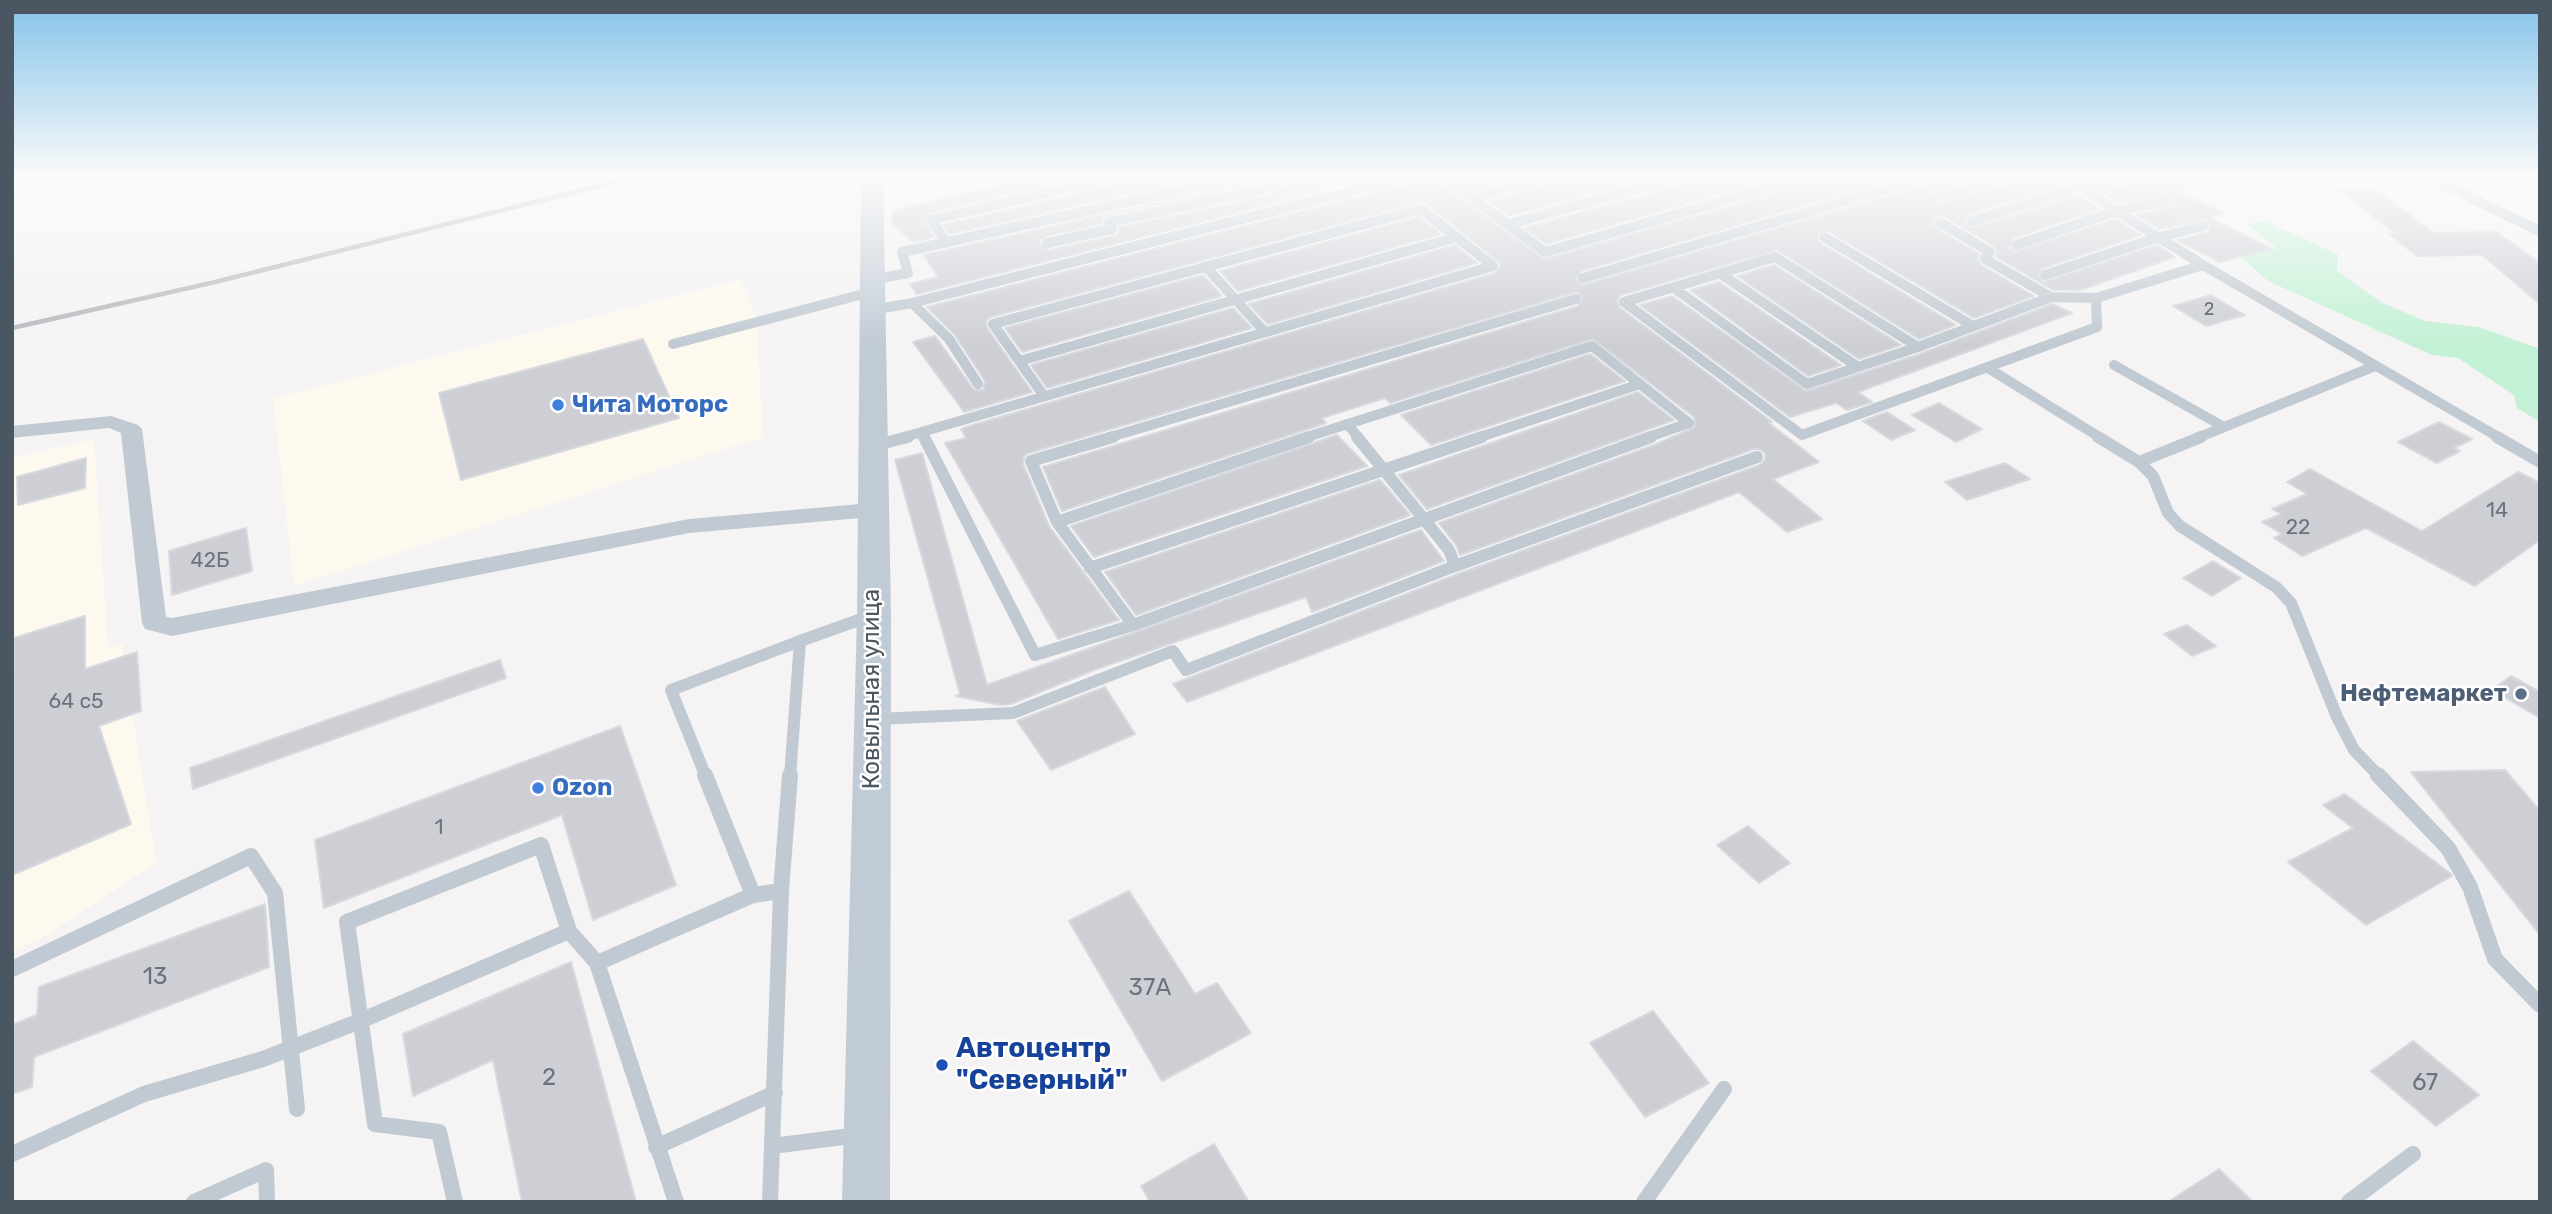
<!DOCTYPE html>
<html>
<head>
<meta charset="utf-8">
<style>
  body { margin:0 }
  #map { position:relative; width:2552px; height:1214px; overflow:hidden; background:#f5f3f3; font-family:Rubik,sans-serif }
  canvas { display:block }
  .frame { position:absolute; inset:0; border:14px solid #4a5661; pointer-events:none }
</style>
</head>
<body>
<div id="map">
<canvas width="2552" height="1214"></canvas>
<div class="frame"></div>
</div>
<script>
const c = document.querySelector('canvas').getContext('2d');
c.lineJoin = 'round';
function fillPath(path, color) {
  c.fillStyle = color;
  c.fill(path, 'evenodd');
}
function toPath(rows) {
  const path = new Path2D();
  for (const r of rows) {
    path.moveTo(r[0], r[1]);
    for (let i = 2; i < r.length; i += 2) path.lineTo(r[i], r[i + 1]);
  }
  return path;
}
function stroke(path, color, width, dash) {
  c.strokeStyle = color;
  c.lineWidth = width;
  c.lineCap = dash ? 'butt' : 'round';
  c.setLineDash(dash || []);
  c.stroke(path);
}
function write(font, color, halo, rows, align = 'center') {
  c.font = font + ' Rubik,sans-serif';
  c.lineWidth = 5;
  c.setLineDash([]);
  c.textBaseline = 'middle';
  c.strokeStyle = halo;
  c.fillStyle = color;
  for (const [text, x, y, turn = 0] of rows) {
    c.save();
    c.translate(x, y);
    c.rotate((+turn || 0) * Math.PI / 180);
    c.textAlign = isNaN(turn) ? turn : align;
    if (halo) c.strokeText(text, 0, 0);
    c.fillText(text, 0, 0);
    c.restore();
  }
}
fillPath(toPath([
  [740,280,756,314,763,437,294,586,273,398],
  [94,439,108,647,124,643,122,649,156,863,50,933,12,951,12,458]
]), '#fdf9ef');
fillPath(toPath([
  [2264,221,2338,254,2337,271,2383,303,2425,321,2479,327,2540,349,2540,422,2517,408,2514,395,2458,358,2432,355,2268,281,2240,256,2276,248,2247,224]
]), '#c3f1d5');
const building = toPath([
  [1050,176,1085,176,929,213,924,221,934,237,913,242,892,223,893,211,1022,180,1024,182,1050,176],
  [1125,176,1210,176,949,234,943,225,1120,183,1125,176],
  [1252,176,1311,176,1280,183,1272,180,1107,215,1103,217,1102,224,1045,236,1040,240,1040,245,1049,250,1114,236,1118,234,1119,227,1272,195,1280,198,1316,190,1323,186,1334,188,917,294,910,284,938,277,924,255,1247,183,1252,176],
  [1418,176,1435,176,1438,182,1544,259,1787,190,1792,184,1787,176,1904,176,1581,271,1576,279,1582,285,1932,183,1937,176,1984,176,1933,191,1929,199,1935,205,2012,183,2017,176,2060,176,2066,184,1969,214,1965,223,1971,228,2081,195,2100,209,2013,238,2009,247,2014,252,2115,219,2141,235,2043,268,2038,274,2043,282,2157,245,2175,257,2080,290,2053,290,1996,257,1997,252,1994,246,1945,217,1938,216,1934,222,1937,229,1979,254,1978,259,1981,265,2034,296,1974,318,1828,231,1820,231,1817,238,1820,243,1956,325,1919,339,1777,250,1621,295,1617,301,1620,308,1772,422,1769,423,1819,462,1773,479,1822,519,1787,532,1739,492,1187,702,1173,684,1458,574,1760,465,1765,459,1765,453,1759,449,1754,449,1460,555,1456,545,1439,523,1654,445,1695,427,1694,417,1593,339,1390,403,1385,398,1322,418,1326,423,1062,511,1043,467,1578,306,1583,298,1577,292,1029,453,1024,456,1023,464,1049,526,1119,620,1058,639,945,443,966,438,961,429,973,425,1495,273,1500,268,1500,263,1426,203,1420,202,991,317,986,321,987,328,1032,392,964,412,913,342,935,336,974,390,983,390,985,381,955,335,927,307,1413,183,1418,176],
  [1455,176,1523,176,1474,190,1455,176],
  [1558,176,1656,176,1509,216,1489,201,1553,183,1558,176],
  [1691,176,1782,176,1546,244,1524,228,1686,183,1691,176],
  [2139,176,2159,176,2185,189,2177,191,2225,213,2210,218,2271,249,2220,262,2177,240,2208,232,2210,225,2206,219,2159,229,2136,215,2170,207,2173,200,2169,194,2118,203,2100,191,2134,183,2139,176],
  [2374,188,2433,233,2496,232,2540,263,2540,304,2482,255,2417,256,2389,234,2396,234,2339,189,2374,188],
  [1419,217,1441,234,1238,291,1220,271,1419,217],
  [1455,245,1477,263,1268,324,1249,304,1455,245],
  [1774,265,1901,345,1859,359,1737,276,1774,265],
  [1203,275,1222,296,1022,352,1005,328,1203,275],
  [1719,282,1841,365,1808,376,1690,290,1719,282],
  [2211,295,2245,315,2206,326,2173,306,2211,295],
  [1672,296,1806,391,1920,354,2052,304,2072,313,1858,392,1872,402,1847,410,1836,403,1790,417,1640,305,1672,296],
  [1233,308,1252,328,1047,388,1031,365,1233,308],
  [643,339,679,418,461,480,439,393,643,339],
  [1590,354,1625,381,1431,445,1401,415,1590,354],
  [1638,392,1674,420,1427,509,1399,475,1638,392],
  [1939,403,1982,429,1956,442,1912,415,1939,403],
  [1887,412,1915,430,1891,440,1863,421,1887,412],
  [2439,422,2472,439,2454,448,2460,451,2437,463,2398,442,2439,422],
  [1337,435,1367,466,1094,557,1071,526,1337,435],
  [922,453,987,685,1421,530,1444,561,1312,612,1306,597,1094,670,1011,704,1000,705,956,696,960,694,895,460,922,453],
  [86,458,85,488,18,505,17,477,86,458],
  [2005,463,2030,479,1967,500,1945,482,2005,463],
  [2310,469,2422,531,2518,472,2540,483,2540,540,2475,586,2366,528,2302,556,2274,538,2282,534,2262,522,2281,514,2272,509,2307,494,2287,482,2310,469],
  [1380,480,1410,515,1136,615,1105,572,1380,480],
  [246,528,252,571,172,595,169,551,246,528],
  [2213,561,2241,578,2212,596,2183,578,2213,561],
  [85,616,85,669,137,652,141,711,99,726,131,824,12,875,14,638,85,616],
  [2187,625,2216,646,2192,656,2164,634,2187,625],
  [500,660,506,678,193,789,190,768,500,660],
  [2511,676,2540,692,2540,718,2492,690,2511,676],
  [1105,687,1135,734,1051,770,1017,721,1105,687],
  [620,726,676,885,593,920,562,815,324,908,315,840,620,726],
  [2505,770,2540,811,2540,935,2411,772,2505,770],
  [2345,794,2451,874,2452,876,2366,925,2288,862,2353,828,2323,805,2345,794],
  [1748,826,1790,863,1759,883,1717,845,1748,826],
  [1129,891,1195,994,1217,983,1251,1033,1162,1081,1069,921,1129,891],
  [265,904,269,967,34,1057,32,1087,12,1094,12,1025,37,1015,39,987,265,904],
  [571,962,636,1202,522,1202,493,1060,413,1096,403,1034,571,962],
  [1653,1011,1709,1083,1645,1117,1590,1043,1653,1011],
  [2413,1041,2479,1095,2436,1126,2371,1071,2413,1041],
  [1214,1144,1249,1202,1150,1202,1141,1186,1214,1144],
  [2219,1169,2253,1202,2168,1202,2219,1169]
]);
fillPath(building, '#cdcfd5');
stroke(building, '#d7d9de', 2);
stroke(toPath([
  [1442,176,1545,252,1785,183],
  [2067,176,2116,211,2203,265,2500,438],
  [1473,198,1551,176],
  [1936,198,2010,176],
  [1972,221,2082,187,2132,176],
  [1941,223,1990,252,1985,259,2051,297,2096,298],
  [1509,224,1684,176],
  [1824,237,1973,326],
  [946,242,931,220,1118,176],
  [1047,243,1112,229,1109,222,1274,187,1278,191,1314,183,1322,178,1338,181,1350,178,1362,188],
  [2016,245,2116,211,2166,201],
  [1206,267,1265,332],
  [1721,274,1858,367],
  [2045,275,2159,237,2203,226],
  [1583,278,1930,176],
  [871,280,908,273,902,252,1245,176],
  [1674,288,1807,384,1918,347,2051,297],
  [912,303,949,339,978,384],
  [872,310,912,303,1411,176],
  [673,344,871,292],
  [1918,347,1775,257,1624,302,1802,435,2097,327,2096,298,2203,265],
  [1019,361,1457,237],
  [2114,365,2224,427],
  [1988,368,2101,438],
  [1044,396,993,324,1421,209,1493,266],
  [1347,424,1359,438],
  [922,433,925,438],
  [901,438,1493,266],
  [1107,438,1576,299],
  [1304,438,1592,346,1689,423],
  [1477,438,1640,384],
  [1646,438,1689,423],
  [2197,438,2375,366]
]), '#c1cad2', 10);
stroke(toPath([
  [924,437,1035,655,1133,625,1651,437],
  [1113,437,1031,461,1057,522,1133,625],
  [1357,437,1449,550,1455,566],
  [2098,437,2139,462,2153,476,2168,513,2180,526,2276,587,2291,603,2337,717,2354,750,2380,777],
  [2497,437,2540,462],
  [872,446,908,437],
  [2139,462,2201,437],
  [1057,522,1309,437],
  [1090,568,1482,437],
  [876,719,1013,713,1173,651,1186,670,1455,566,1757,457],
  [706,777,671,690,800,641],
  [790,777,800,641,870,616]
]), '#c1cad2', 12);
stroke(toPath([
  [790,775,781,891,772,1146,859,1135],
  [2378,775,2448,848,2470,887,2495,959,2540,1005],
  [753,895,781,891],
  [597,963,753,895,705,775],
  [12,969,251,856,275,893,297,1109],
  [656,1147,775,1093],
  [12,1154,144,1094,263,1059,360,1021,569,931],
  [194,1202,266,1170,267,1202],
  [455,1202,439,1132,375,1124,347,922,541,845,569,931,597,963,676,1202],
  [770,1202,772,1146],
  [1644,1202,1724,1089],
  [2349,1202,2413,1154]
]), '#c1cad2', 16);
fillPath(toPath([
  [2415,176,2436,176,2540,225,2540,237,2415,176],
  [111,416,138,425,142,429,166,617,172,618,689,519,872,503,880,505,883,510,880,515,872,517,689,533,172,636,145,629,142,623,121,433,109,428,12,438,12,426,111,416]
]), '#c1cad2');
fillPath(toPath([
  [861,176,883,176,891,615,890,1202,842,1202,857,615,861,176]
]), '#c1cbd6');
stroke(toPath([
  [12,328,215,282,639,176]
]), '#b5b8bd', 4.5);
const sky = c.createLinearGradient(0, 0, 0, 346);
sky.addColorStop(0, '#85c3ea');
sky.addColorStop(0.51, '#fafafa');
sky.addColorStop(1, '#fafafa00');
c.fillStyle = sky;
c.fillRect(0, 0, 2552, 346);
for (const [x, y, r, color] of [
  [558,405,7,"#3f7fe0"],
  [2521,694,7,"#5c6f8a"],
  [538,788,7,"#3f7fe0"],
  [942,1065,7,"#1a4fb4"]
]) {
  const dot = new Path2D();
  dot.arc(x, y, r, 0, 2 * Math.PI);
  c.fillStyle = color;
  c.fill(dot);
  stroke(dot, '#fff', 2.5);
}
write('18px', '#6b747e', null, [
  ["2",2209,310]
]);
write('21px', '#6b747e', null, [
  ["14",2497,511],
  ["22",2298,528],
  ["42Б",210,561],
  ["64 с5",76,702],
  ["1",439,828]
]);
write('bold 24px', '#366cbe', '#fff', [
  ["Чита Моторс",572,405],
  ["Ozon",552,788]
], 'left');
write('24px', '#4a5661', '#fff', [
  ["Ковыльная улица",872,689,-90]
]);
write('bold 24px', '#4e5e75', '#fff', [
  ["Нефтемаркет",2507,694]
], 'right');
write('24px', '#6b747e', null, [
  ["13",155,977],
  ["37А",1150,988],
  ["2",549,1078],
  ["67",2425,1083]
]);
write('bold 28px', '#164399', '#fff', [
  ["Автоцентр",956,1049],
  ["\"Северный\"",956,1081]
], 'left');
</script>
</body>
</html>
